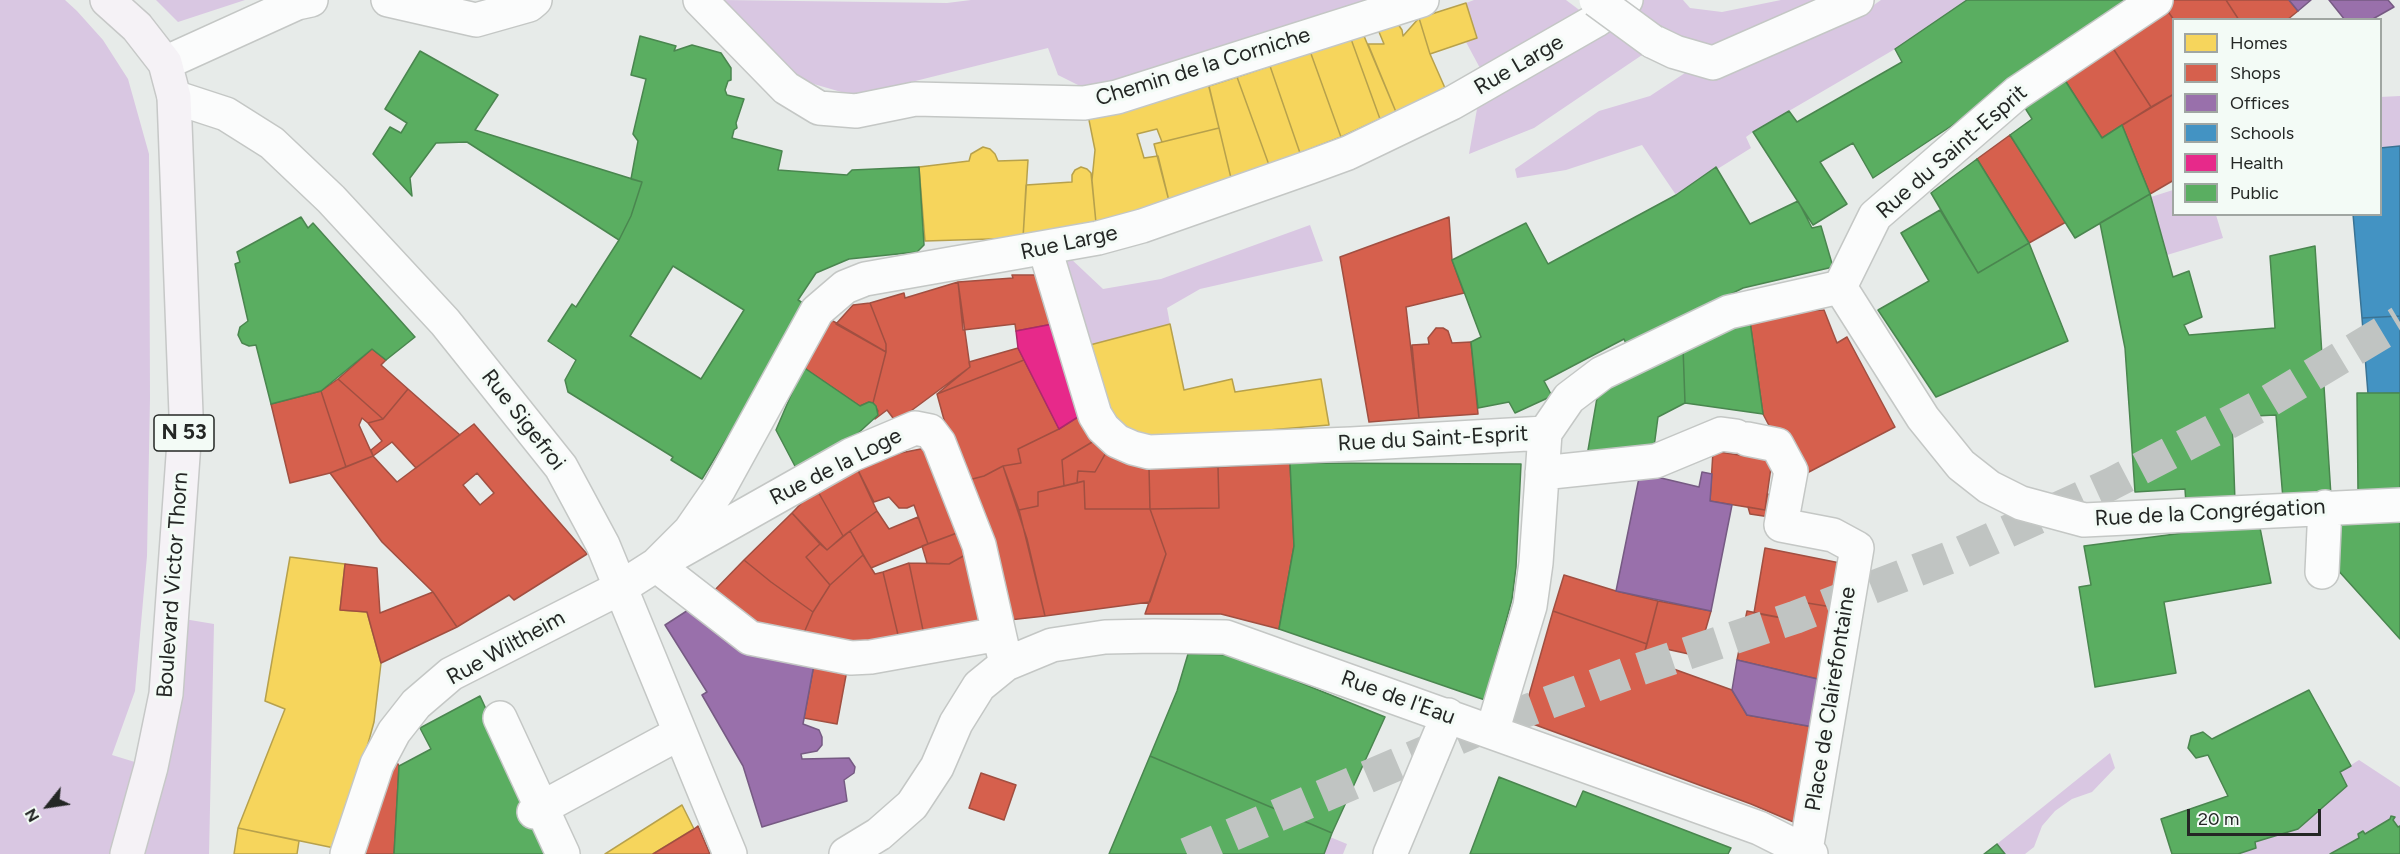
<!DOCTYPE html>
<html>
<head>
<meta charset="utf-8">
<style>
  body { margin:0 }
  #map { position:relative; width:2400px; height:854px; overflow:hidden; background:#e7ebe9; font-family:Figtree,sans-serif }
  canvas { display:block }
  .legend { position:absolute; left:2172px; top:18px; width:210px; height:198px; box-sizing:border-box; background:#f3fbf6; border:2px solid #a0a6a2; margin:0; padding:8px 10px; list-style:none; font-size:18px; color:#242725 }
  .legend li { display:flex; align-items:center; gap:12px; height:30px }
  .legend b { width:30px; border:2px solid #a0a6a2 }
  .north { position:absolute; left:18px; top:776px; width:60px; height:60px; -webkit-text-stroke:4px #f3fbf6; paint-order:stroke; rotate:240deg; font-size:16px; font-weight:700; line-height:24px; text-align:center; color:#242725 }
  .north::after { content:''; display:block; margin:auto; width:21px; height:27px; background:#242725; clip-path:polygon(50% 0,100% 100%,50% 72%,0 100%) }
  .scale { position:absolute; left:2187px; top:809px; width:134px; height:27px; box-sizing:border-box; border:3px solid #242725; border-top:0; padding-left:8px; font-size:18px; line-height:21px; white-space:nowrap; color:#242725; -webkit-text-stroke:4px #f3fbf6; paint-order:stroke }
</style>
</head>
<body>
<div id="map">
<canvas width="2400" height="854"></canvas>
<ul class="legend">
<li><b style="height:16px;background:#f6d55c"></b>Homes</li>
<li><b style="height:16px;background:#d6604d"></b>Shops</li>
<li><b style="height:16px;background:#9970ab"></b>Offices</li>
<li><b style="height:16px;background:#4393c3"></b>Schools</li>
<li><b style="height:16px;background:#e7298a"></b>Health</li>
<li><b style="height:16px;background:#5aae61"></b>Public</li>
</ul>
<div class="north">N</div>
<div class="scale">20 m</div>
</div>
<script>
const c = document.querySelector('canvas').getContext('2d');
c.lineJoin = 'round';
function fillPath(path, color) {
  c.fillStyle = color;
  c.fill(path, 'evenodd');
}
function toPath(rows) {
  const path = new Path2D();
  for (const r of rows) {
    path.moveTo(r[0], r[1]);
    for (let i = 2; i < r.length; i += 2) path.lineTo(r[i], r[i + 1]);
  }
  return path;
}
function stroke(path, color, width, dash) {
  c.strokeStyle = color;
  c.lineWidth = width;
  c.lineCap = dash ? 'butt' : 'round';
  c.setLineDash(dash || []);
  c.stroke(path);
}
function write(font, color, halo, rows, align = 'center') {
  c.font = font + ' Figtree,sans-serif';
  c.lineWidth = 6;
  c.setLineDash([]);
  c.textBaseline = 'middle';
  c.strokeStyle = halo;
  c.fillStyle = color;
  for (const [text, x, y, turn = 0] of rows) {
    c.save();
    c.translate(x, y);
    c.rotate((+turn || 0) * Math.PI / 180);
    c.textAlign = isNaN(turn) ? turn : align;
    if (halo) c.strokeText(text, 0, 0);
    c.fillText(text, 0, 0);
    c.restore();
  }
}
fillPath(toPath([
  [0,0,65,0,77,11,103,40,128,79,149,154,150,398,147,556,135,691,112,755,151,767,172,617,214,624,209,854,0,854],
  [156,0,245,0,178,22],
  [722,0,947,3,971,0,1382,0,1090,91,1058,75,1048,48,855,96,800,80],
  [1474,0,1566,0,1582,12,1481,70,1466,42,1477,38,1466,3],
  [1622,0,1683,0,1690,8,1722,12,1781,0,1828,0,1714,48,1670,35],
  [1881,0,1967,0,1895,49,1753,132,1746,137,1751,148,1676,195,1642,145,1566,170,1517,178,1515,169,1599,111,1650,96,1688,71,1858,16],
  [1608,29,1645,53,1534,128,1469,154,1477,109],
  [2400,96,2400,146,2381,148,2380,97],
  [2173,190,2174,214,2216,215,2223,238,2167,255,2151,197],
  [1310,225,1323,261,1200,289,1167,308,1170,324,1086,346,1061,259,1069,257,1103,289,1161,279],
  [2110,753,2115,768,2092,792,2072,799,2055,811,2042,826,2034,847,2025,854,2005,854,1997,844],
  [2359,760,2400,787,2400,826,2398,827,2393,820,2394,817,2391,816,2390,819,2365,834,2363,831,2358,834,2359,838,2330,854,2238,854,2256,848,2255,842,2298,829,2347,786,2340,772],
  [1330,837,1347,844,1343,854,1324,854]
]), '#d9c7e2');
const homes = toPath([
  [1466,3,1477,38,1430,54,1419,18,1466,3],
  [1419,18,1430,54,1445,88,1396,112,1368,44,1384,44,1379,32,1382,26,1398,24,1402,30,1403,36,1419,18],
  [1364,36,1396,112,1380,119,1351,39,1364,36],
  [1351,39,1380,119,1341,137,1310,51,1351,39],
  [1310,51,1341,137,1300,153,1270,66,1310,51],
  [1270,66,1300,153,1269,165,1237,77,1270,66],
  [1237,77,1269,165,1231,178,1209,86,1237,77],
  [1207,79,1219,128,1162,142,1157,129,1137,134,1144,158,1158,156,1169,201,1096,223,1092,180,1095,150,1088,115,1207,79],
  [1219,128,1231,178,1169,201,1154,144,1219,128],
  [983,147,990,149,995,154,998,161,1028,160,1023,238,925,241,919,167,969,161,971,154,983,147],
  [1081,167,1087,169,1091,173,1096,223,1023,238,1026,185,1072,182,1072,175,1075,170,1081,167],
  [1170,324,1184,390,1232,379,1235,392,1321,379,1329,425,1148,440,1107,419,1086,346,1170,324],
  [290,557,345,564,340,610,367,612,381,663,374,722,339,849,238,828,285,709,265,701,290,557],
  [682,805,694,829,653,854,605,854,682,805],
  [238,828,299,841,297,854,234,854,238,828]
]);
fillPath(homes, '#f6d55c');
stroke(homes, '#b7a14c', 1.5);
const shops = toPath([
  [2167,0,2226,0,2239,20,2174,20,2162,3,2167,0],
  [2226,0,2289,0,2298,11,2287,20,2239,20,2226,0],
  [2162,3,2174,20,2174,94,2151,107,2107,39,2162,3],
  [2107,39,2151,107,2102,138,2059,71,2107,39],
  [2174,94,2174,180,2150,194,2122,125,2174,94],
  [2010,135,2066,222,2029,243,1977,159,2010,135],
  [1449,217,1452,260,1464,293,1406,307,1419,418,1369,422,1340,257,1449,217],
  [1012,275,1042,275,1053,324,1016,331,1015,324,963,330,958,282,1013,278,1012,275],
  [958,282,970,367,896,422,887,410,875,419,878,411,873,403,886,352,886,344,870,303,904,293,905,298,958,282],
  [870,303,886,344,886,352,836,324,853,305,870,303],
  [1824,310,1837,343,1847,337,1895,427,1807,473,1784,430,1774,435,1763,414,1749,314,1824,310],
  [826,317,886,352,873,403,869,402,860,406,803,367,826,317],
  [1436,328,1443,328,1448,331,1452,343,1471,342,1478,414,1419,418,1412,345,1429,344,1428,338,1436,328],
  [1018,348,1024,360,937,394,970,367,969,362,1018,348],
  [372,349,386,360,381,365,408,389,383,419,338,379,372,349],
  [1024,360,1059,429,1018,449,1021,463,1003,466,984,476,961,482,937,394,1024,360],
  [338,379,383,419,368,423,362,418,359,425,373,456,346,467,321,391,338,379],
  [408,389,460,435,416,468,392,442,373,456,371,450,382,441,368,423,383,419,408,389],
  [321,391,346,467,330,473,290,483,271,404,321,391],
  [1081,415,1099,438,1062,460,1064,486,1038,492,1038,506,1019,510,1003,466,1021,463,1018,449,1059,429,1081,415],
  [474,424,587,554,514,600,509,595,457,627,433,592,382,542,330,473,373,456,397,482,474,424],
  [477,473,494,493,480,505,463,485,477,473],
  [1099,438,1108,449,1095,472,1078,471,1077,483,1064,486,1062,460,1099,438],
  [926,448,965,530,928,544,914,505,907,508,899,508,889,497,874,502,854,462,926,448],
  [1108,449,1149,468,1150,509,1085,509,1084,481,1077,483,1078,471,1095,472,1108,449],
  [1713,451,1772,460,1765,510,1710,501,1713,451],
  [854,462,877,511,843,536,816,488,854,462],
  [1290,463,1294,546,1279,629,1221,614,1145,614,1166,554,1150,509,1219,508,1218,467,1290,463],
  [1003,466,1027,539,1045,616,1000,621,961,482,984,476,1003,466],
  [1218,467,1219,508,1150,509,1149,468,1218,467],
  [1084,481,1085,509,1150,509,1166,554,1150,602,1045,616,1019,510,1038,506,1038,492,1084,481],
  [816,488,843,536,827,550,792,513,816,488],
  [1767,494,1771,495,1770,517,1750,514,1748,507,1765,510,1767,494],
  [877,511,889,529,918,517,928,544,871,568,850,531,877,511],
  [792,513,820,544,806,557,830,585,813,612,771,582,744,560,792,513],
  [965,530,976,549,949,564,927,563,922,546,965,530],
  [850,531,863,555,830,585,806,557,820,544,827,550,850,531],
  [1765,548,1845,564,1838,608,1795,601,1793,620,1754,613,1765,548],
  [976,549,992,623,924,635,909,563,949,564,976,549],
  [863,555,875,574,883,572,899,639,855,646,800,642,813,612,830,585,863,555],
  [744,560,771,582,813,612,800,642,755,633,709,596,744,560],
  [909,563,924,635,899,639,883,572,909,563],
  [345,564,377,568,380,613,433,592,457,627,381,663,367,612,340,610,345,564],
  [1564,575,1616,591,1658,601,1647,644,1553,611,1564,575],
  [1658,601,1711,611,1698,656,1666,649,1662,665,1643,658,1658,601],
  [1795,601,1838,608,1826,681,1737,660,1747,611,1793,620,1795,601],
  [1553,611,1647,644,1643,658,1732,690,1747,715,1819,728,1803,826,1751,804,1522,720,1553,611],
  [814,664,847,670,837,724,804,718,814,664],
  [393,756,399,766,394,854,359,854,393,756],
  [981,773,1016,785,1004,820,969,808,981,773],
  [698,826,710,854,653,854,694,829,698,826]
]);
fillPath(shops, '#d6604d');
stroke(shops, '#a14f41', 1.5);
const offices = toPath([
  [2289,0,2311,0,2298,11,2289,0],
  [2329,0,2388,0,2394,7,2371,20,2345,20,2329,0],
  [1702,472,1712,474,1710,501,1732,505,1711,611,1616,591,1640,473,1699,487,1702,472],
  [696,605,815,659,803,724,819,730,822,737,822,745,817,751,801,754,802,759,849,758,855,767,854,773,844,780,847,801,762,827,743,766,702,695,707,692,665,625,696,605],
  [1737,660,1826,681,1819,728,1747,715,1732,690,1737,660]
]);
fillPath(offices, '#9970ab');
stroke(offices, '#765a83', 1.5);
const schools = toPath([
  [2400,146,2400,316,2362,318,2353,214,2380,214,2380,148,2400,146],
  [2400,316,2400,393,2368,394,2362,318,2400,316]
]);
fillPath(schools, '#4393c3');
stroke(schools, '#3a7394', 1.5);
const health = toPath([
  [1053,324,1081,415,1059,429,1018,348,1016,331,1053,324]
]);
fillPath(health, '#e7298a');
stroke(health, '#ac286c', 1.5);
const public = toPath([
  [1967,0,2127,0,2022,79,1873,178,1853,143,1820,162,1847,204,1813,225,1753,132,1789,111,1797,122,1902,62,1895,49,1967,0],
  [640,36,676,46,674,51,692,45,721,53,731,68,731,80,728,81,725,90,727,95,744,99,736,123,737,128,734,130,732,138,782,151,778,170,847,175,852,170,919,167,924,245,917,252,849,259,816,273,798,300,808,306,702,479,671,460,673,457,568,392,565,380,576,360,548,341,572,304,576,307,619,240,631,216,642,182,631,179,638,141,633,134,646,79,631,75,640,36],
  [673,266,744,310,701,379,630,336,673,266],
  [420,51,498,95,475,130,642,182,631,216,619,240,467,142,436,143,410,178,412,196,373,154,390,127,401,133,407,123,385,109,420,51],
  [2059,71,2102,138,2122,125,2150,194,2075,238,2010,135,2032,119,2020,100,2059,71],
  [1977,159,2029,243,1978,273,1931,193,1977,159],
  [1716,167,1750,224,1798,201,1812,228,1821,226,1833,267,1743,288,1627,346,1624,339,1544,381,1552,396,1515,413,1509,402,1478,408,1471,342,1481,337,1452,260,1526,223,1548,264,1676,195,1716,167],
  [2150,194,2173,277,2189,271,2202,317,2184,325,2189,335,2275,328,2270,256,2315,246,2331,496,2283,499,2276,415,2232,417,2235,502,2186,504,2185,489,2135,492,2125,348,2100,223,2150,194],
  [1940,210,1978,273,2029,243,2068,341,1936,397,1878,310,1929,281,1901,233,1940,210],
  [301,217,308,228,313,223,415,337,386,360,372,349,321,391,271,404,256,345,249,346,242,343,238,335,240,327,248,321,235,264,240,262,237,252,301,217],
  [1749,314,1763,414,1685,403,1683,347,1749,314],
  [1683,347,1685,403,1658,417,1654,447,1587,456,1597,398,1607,385,1683,347],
  [803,367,860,406,869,402,873,403,876,406,878,415,832,457,797,470,776,430,803,367],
  [2357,393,2400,393,2400,489,2358,490,2357,393],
  [1290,463,1521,464,1516,567,1512,599,1485,700,1279,629,1294,546,1290,463],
  [2337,515,2400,515,2400,639,2336,568,2337,515],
  [2259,523,2271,583,2164,602,2176,673,2095,687,2079,587,2091,585,2084,546,2259,523],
  [1188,654,1232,655,1385,717,1332,833,1150,756,1177,691,1188,654],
  [2309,690,2351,766,2340,772,2347,786,2298,829,2255,842,2256,848,2238,854,2172,854,2161,819,2228,796,2208,755,2196,758,2188,748,2191,736,2203,732,2212,739,2309,690],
  [480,696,553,854,394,854,399,766,431,749,420,728,480,696],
  [1150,756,1332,833,1324,854,1109,854,1150,756],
  [1499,777,1576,807,1583,791,1731,848,1728,854,1470,854,1499,777],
  [2391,816,2395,817,2393,820,2398,827,2400,826,2400,854,2330,854,2359,838,2358,834,2363,831,2365,834,2390,819,2391,816],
  [1997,844,2005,854,1984,854,1997,844]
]);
fillPath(public, '#5aae61');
stroke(public, '#4a864f', 1.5);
stroke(toPath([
  [1187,854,1496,722,1634,671,1796,617,1956,555,2111,484,2262,405,2400,322]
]), '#c0c4c2', 33, [33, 16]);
const minor = toPath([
  [388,0,476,20,529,5,535,0],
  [700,0,786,88,819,108,856,111,915,99,1084,103,1117,97,1422,0],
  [1652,41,1675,52,1713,63,1857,0],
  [165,63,297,3,311,0],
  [174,97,226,114,272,143,331,199,445,322,561,467,603,545,730,854],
  [1045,249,1095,415,1103,428,1117,441,1133,448,1149,452,1351,444,1545,433],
  [1840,287,1923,418,1961,465,1989,487,2021,503,2084,520,2400,505],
  [1840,287,1875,216,2017,93,2156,0],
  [1545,433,1569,398,1602,373,1729,312,1840,287],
  [1747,439,1777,445,1791,471,1781,525,1833,535,1857,548,1806,850],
  [1542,473,1656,461,1721,434,1736,436],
  [2322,572,2325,507],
  [999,634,871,657,851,658,750,638,656,565,851,455,915,428,930,431,939,443,979,545,1006,664],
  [500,718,563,854],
  [1492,732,1530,606,1536,563,1545,433],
  [534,812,680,733],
  [347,854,377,764,394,732,416,704,451,674,620,588,656,565,690,531,719,489,817,311,845,287,865,279,1098,238,1142,226,1310,167,1348,153,1452,103,1595,21,1626,0],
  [846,854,879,834,912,805,937,767,956,723,979,686,1006,664,1052,645,1105,637,1154,636,1226,637,1759,828,1811,854],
  [1390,854,1448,715]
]);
const major = toPath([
  [107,0,137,27,165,63,174,97,186,414,166,694,151,767,127,854]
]);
stroke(minor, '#c4c7c5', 36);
stroke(major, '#c6c8c7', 36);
stroke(minor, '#fbfcfc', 33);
stroke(major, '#f5f2f6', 33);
const minorBridge = toPath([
  [1596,0,1652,41]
]);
stroke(minorBridge, '#c4c7c5', 36, []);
stroke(minorBridge, '#fbfcfc', 33);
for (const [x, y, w] of [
  [184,433,60]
]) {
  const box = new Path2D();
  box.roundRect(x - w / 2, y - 18, w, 36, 4.5);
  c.fillStyle = '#f3fbf6';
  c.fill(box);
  stroke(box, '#242725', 1.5);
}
write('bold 21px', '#242725', null, [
  ["N 53",184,433]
]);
write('22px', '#242725', '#f3fbf6', [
  ["Rue Large",1519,65,-30],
  ["Chemin de la Corniche",1203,67,-17],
  ["Rue du Saint-Esprit",1952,152,-41],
  ["Rue Large",1069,243,-12],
  ["Rue Sigefroi",523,420,52],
  ["Rue du Saint-Esprit",1433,439,-3],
  ["Rue de la Loge",836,467,-27],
  ["Rue de la Congrégation",2210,513,-3],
  ["Boulevard Victor Thorn",173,585,-86],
  ["Rue Wiltheim",506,648,-29],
  ["Rue de l'Eau",1398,698,20],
  ["Place de Clairefontaine",1831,699,-81]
]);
</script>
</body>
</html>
